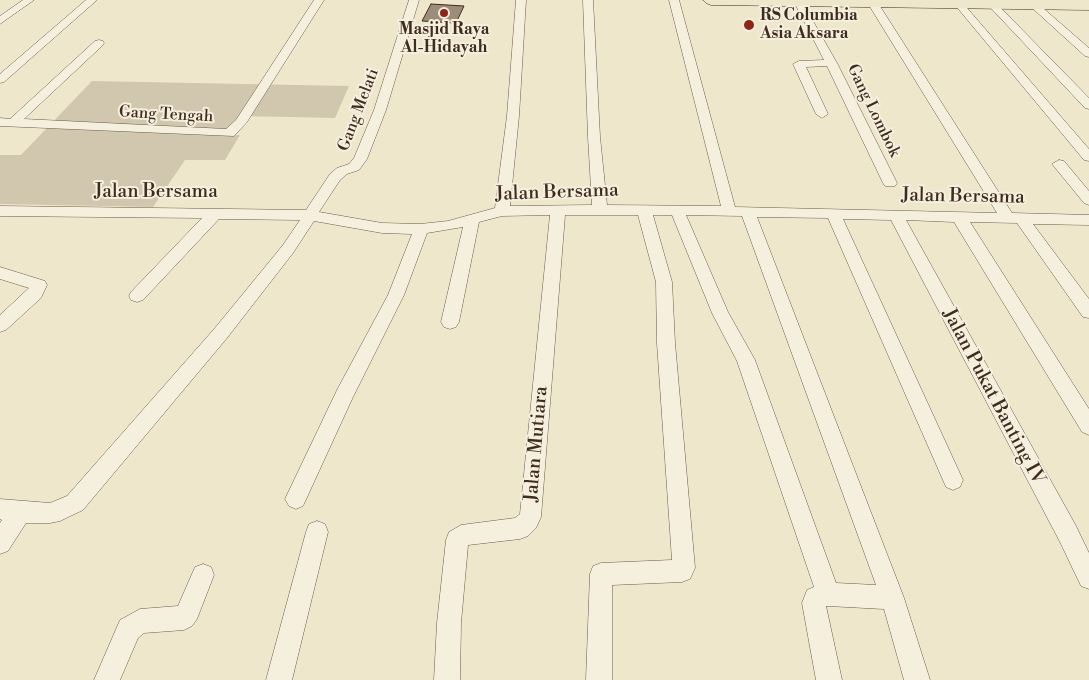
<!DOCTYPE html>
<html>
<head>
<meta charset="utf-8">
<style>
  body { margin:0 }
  canvas { display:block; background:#efe7cc }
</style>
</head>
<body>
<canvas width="1089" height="680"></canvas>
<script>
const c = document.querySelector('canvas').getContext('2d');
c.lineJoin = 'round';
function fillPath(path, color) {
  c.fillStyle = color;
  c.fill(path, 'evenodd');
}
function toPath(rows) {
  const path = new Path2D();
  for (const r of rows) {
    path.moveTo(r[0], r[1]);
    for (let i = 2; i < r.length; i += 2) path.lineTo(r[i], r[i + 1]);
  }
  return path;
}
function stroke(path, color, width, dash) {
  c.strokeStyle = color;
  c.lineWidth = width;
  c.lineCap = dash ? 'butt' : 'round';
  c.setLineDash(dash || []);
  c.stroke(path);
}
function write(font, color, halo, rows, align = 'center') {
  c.font = font + ' "Libre Bodoni",serif';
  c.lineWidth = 4;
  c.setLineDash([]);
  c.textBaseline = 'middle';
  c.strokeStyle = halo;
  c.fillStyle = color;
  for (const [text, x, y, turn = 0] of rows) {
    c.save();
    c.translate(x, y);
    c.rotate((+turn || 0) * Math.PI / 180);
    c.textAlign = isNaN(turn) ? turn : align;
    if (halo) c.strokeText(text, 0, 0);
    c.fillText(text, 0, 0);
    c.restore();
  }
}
fillPath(toPath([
  [92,81,349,86,335,118,240,116,229,135,240,135,225,160,185,160,153,207,0,204,0,155,21,155]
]), '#d1c7ae');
const building = toPath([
  [431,4,464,6,456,23,422,21,431,4]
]);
fillPath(building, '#9b8d78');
stroke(building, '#402c1e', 1);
const street = toPath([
  [23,0,34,0,0,24,0,16,23,0],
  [86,0,97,0,4,82,0,83,0,74,86,0],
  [314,0,324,0,247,122,234,136,0,126,0,118,10,119,95,41,99,40,103,41,104,43,103,45,24,119,226,129,236,120,314,0],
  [409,0,419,0,386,110,367,159,359,170,347,174,340,180,319,212,382,223,420,224,448,221,495,208,507,116,516,0,526,0,519,116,510,206,592,205,588,137,583,0,593,0,600,137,607,205,721,206,669,0,679,0,735,207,997,213,867,2,868,0,876,0,1012,213,1089,215,1089,225,1033,224,1089,299,1089,318,1083,317,1017,223,970,222,1089,409,1089,435,1082,432,954,222,906,220,1076,526,1089,553,1089,589,1081,586,1060,542,891,220,843,219,963,480,960,487,953,490,946,487,828,218,757,217,904,598,930,680,904,680,884,609,828,606,826,606,842,680,816,680,802,603,807,590,814,587,737,361,712,313,672,215,653,215,672,282,675,343,695,568,690,579,682,582,612,585,612,680,586,680,590,574,593,566,601,563,672,560,657,343,656,282,638,215,565,215,541,517,536,528,528,536,520,539,468,545,461,623,460,680,434,680,437,623,446,540,449,532,461,525,515,518,520,514,550,215,502,216,479,222,459,322,456,327,450,329,444,327,441,322,463,227,427,233,404,295,353,397,303,506,296,509,289,506,285,499,337,390,388,295,412,234,382,233,314,221,293,253,227,338,83,510,60,521,50,523,26,523,8,551,0,554,0,523,2,520,0,519,0,499,50,503,67,496,215,328,283,245,300,220,219,219,143,300,137,302,131,300,129,296,131,292,202,218,0,216,0,206,306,210,330,174,337,168,349,164,354,158,374,110,409,0],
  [686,215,742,216,876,585,836,583,755,360,728,312,686,215],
  [793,0,801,0,837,63,897,183,895,186,885,186,883,183,827,66,806,67,828,114,822,118,816,114,793,64,799,61,824,60,793,0],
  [958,0,961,1,1089,149,1089,161,1084,160,955,5,955,1,958,0],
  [991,0,994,1,1089,98,1089,109,1085,108,988,5,988,1,991,0],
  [1033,1,1036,2,1089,48,1089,57,1085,56,1030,6,1028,4,1033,1],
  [1059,160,1064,161,1089,191,1089,205,1084,203,1052,164,1059,160],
  [0,267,45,281,47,285,41,298,6,330,0,332,0,315,29,288,0,279,0,267],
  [317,521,325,524,328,532,292,680,266,680,306,532,309,524,317,521],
  [203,564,211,567,214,575,197,619,192,626,184,630,144,633,138,638,120,680,94,680,120,620,140,609,178,606,195,567,203,564]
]);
const highway = toPath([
  [703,0,1089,0,1089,10,711,5,706,3,703,0]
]);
stroke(street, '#6c5b4a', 1);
stroke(highway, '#402c1e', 1);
fillPath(street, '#f5efde');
fillPath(highway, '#efe7cc');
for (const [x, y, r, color] of [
  [444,13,5,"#8f2418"],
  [749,25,6,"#8f2418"]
]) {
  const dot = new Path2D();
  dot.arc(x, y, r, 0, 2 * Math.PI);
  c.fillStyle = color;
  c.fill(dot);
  stroke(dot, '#f5efde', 2);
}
write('bold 16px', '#402c1e', '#f5efde', [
  ["RS Columbia",760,16],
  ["Asia Aksara",760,34],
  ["Masjid Raya",444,30,"center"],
  ["Al-Hidayah",444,48,"center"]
], 'left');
write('16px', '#402c1e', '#f5efde', [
  ["Gang Melati",359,110,-69],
  ["Gang Lombok",873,111,64],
  ["Gang Tengah",166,115,3]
]);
write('19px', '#402c1e', '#f5efde', [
  ["Jalan Bersama",156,192],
  ["Jalan Bersama",557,193,-2],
  ["Jalan Bersama",963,197,1],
  ["Jalan Pukat Banting IV",993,397,62],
  ["Jalan Mutiara",537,444,-85]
]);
</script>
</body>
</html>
